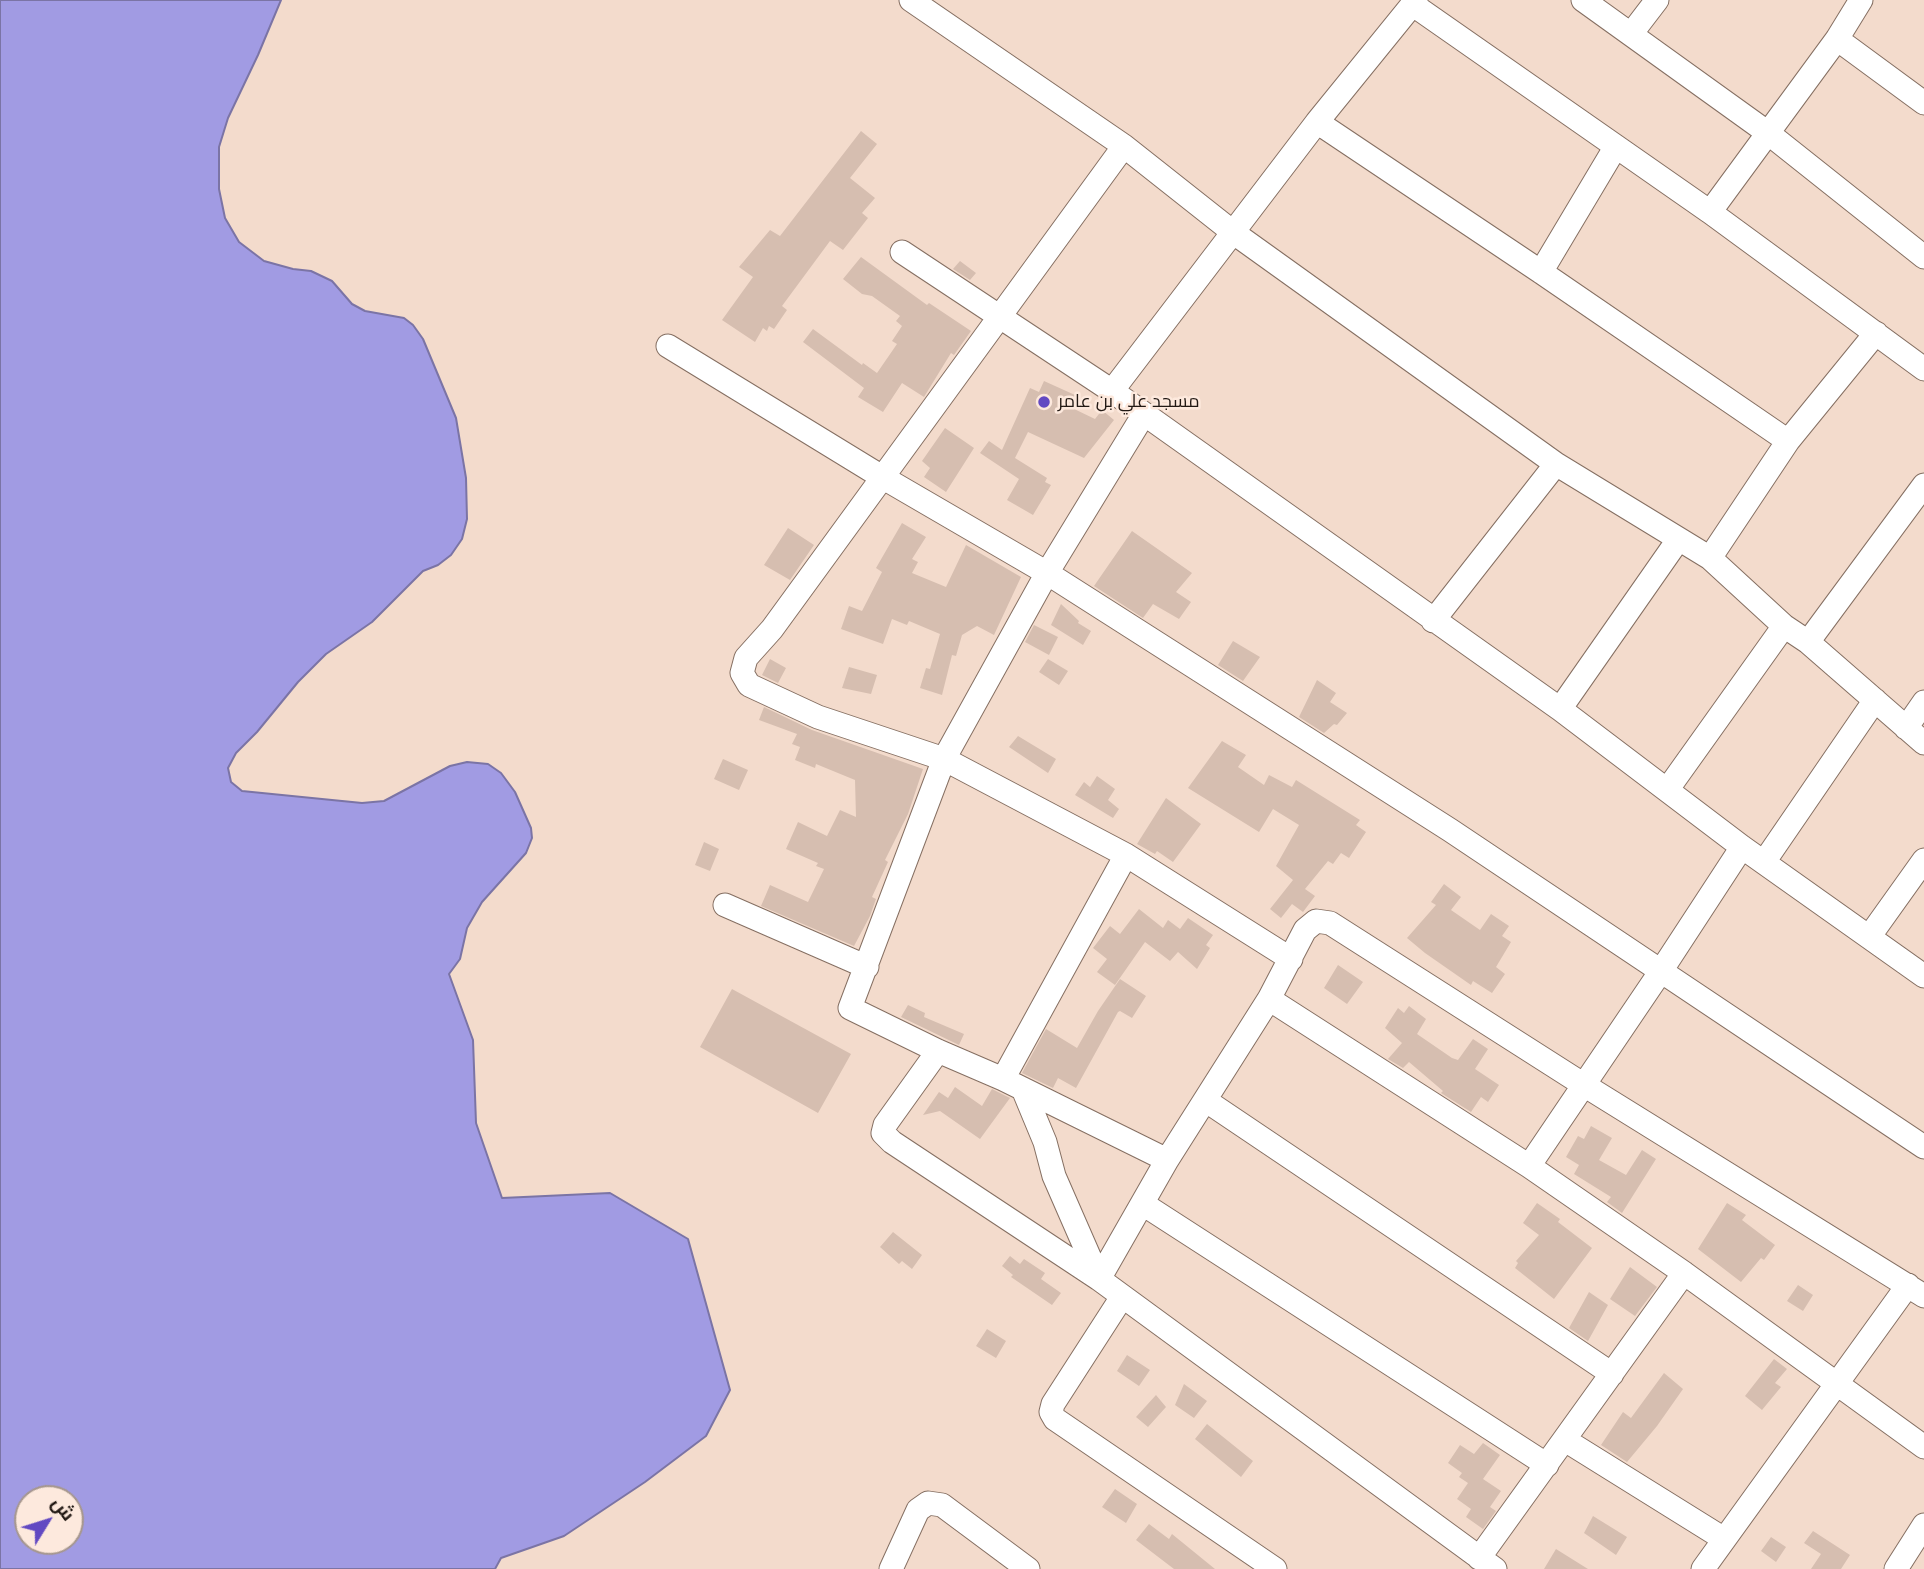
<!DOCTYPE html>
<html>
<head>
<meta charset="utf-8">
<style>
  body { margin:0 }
  #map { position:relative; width:1924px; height:1569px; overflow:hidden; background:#f3dbcc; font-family:Lora,Cairo,serif }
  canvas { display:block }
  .north { position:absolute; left:14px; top:1485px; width:70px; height:70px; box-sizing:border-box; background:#fde9dd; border:2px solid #a5968d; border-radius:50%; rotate:52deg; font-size:19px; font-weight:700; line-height:28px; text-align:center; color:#221914 }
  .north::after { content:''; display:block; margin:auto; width:24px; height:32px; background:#6249c2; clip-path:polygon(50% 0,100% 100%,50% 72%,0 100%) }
</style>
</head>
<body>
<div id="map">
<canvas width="1924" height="1569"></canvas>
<div class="north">ش</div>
</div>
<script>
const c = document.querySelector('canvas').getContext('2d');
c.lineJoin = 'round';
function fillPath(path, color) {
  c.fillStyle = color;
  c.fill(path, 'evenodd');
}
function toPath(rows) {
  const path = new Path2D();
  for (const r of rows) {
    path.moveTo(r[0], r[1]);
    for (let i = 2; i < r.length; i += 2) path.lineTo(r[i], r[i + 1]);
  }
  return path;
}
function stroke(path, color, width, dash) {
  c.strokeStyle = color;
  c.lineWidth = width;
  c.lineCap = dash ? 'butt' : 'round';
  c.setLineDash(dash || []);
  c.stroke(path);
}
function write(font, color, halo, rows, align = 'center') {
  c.font = font + ' Lora,Cairo,serif';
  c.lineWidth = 5;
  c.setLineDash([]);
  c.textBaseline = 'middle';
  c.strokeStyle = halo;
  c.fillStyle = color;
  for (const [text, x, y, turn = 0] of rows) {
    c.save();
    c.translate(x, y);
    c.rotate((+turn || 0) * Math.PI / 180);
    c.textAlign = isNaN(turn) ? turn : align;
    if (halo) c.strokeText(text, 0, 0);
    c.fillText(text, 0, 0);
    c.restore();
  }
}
const water = toPath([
  [0,0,281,0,258,55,228,118,219,147,219,189,225,218,239,242,264,261,293,269,311,271,332,281,352,304,365,311,404,318,413,325,423,339,456,418,466,478,467,519,462,539,451,555,438,565,423,571,372,622,326,654,298,682,257,732,236,753,228,768,231,782,242,791,362,803,384,801,450,766,467,762,488,764,501,773,515,792,531,828,532,838,526,853,482,902,467,928,460,959,449,974,473,1040,476,1123,502,1198,610,1193,688,1239,730,1390,706,1436,645,1482,564,1536,501,1558,495,1569,0,1569,0,0],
  [28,1499,70,1499,70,1541,28,1541,28,1499]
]);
fillPath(water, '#a19be3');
stroke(water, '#7b74a5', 2);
fillPath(toPath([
  [861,131,877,144,850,178,875,198,862,213,868,218,843,250,830,241,782,306,787,310,774,329,769,326,767,331,763,328,755,342,722,320,753,277,739,267,770,230,780,236],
  [861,257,927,305,929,303,971,331,954,355,951,353,924,397,902,383,883,412,858,397,864,388,803,342,813,329,862,365,863,363,877,373,897,344,892,341,902,326,896,321,900,316,872,296,862,294,843,279],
  [960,261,976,273,970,280,953,269],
  [1044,381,1075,395,1070,407,1095,419,1102,410,1114,420,1084,458,1028,432,1015,458,1047,478,1045,482,1051,485,1033,515,1007,500,1019,479,980,453,989,441,1002,450,1030,388,1039,392],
  [945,428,974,448,946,492,924,477,930,468,922,461],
  [902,523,926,537,912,559,918,562,912,573,946,587,966,545,1021,577,994,635,977,626,962,635,956,656,952,655,942,695,920,688,926,668,930,669,940,634,909,621,907,625,892,619,883,644,841,629,849,606,862,611,882,572,876,568],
  [788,528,814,545,790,580,764,565],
  [1132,531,1192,573,1176,592,1191,602,1179,619,1153,604,1143,618,1094,586],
  [1061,604,1079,621,1078,623,1091,631,1083,645,1051,625],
  [1034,625,1058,637,1049,655,1025,642],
  [1233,641,1260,657,1243,681,1218,665],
  [770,659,786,668,778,683,762,675],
  [1048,659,1068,671,1059,685,1039,672],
  [849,667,877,675,871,694,842,688],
  [1317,680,1336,693,1330,702,1347,713,1337,725,1334,724,1324,733,1299,717],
  [764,707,812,730,923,769,908,814,885,860,888,862,872,897,876,899,870,916,854,946,761,906,770,885,808,902,824,869,816,866,818,863,786,849,798,822,827,836,840,810,856,817,855,780,816,764,815,768,795,760,800,747,792,744,797,734,759,720],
  [1018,736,1056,759,1048,773,1009,747],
  [1222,741,1246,755,1238,767,1264,785,1269,775,1292,787,1296,780,1360,820,1356,825,1366,832,1349,858,1341,853,1333,864,1328,861,1305,889,1315,896,1303,912,1292,904,1281,918,1270,909,1293,880,1276,866,1299,825,1273,809,1259,832,1188,788],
  [723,759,748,770,739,790,714,779],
  [1097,776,1115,789,1108,800,1119,809,1113,818,1075,795,1084,782,1090,787],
  [1166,798,1201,824,1173,862,1157,851,1155,854,1137,844],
  [704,842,719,849,710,871,695,865],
  [1444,884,1461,897,1451,910,1480,930,1491,914,1509,926,1502,936,1511,942,1496,967,1505,974,1492,993,1473,981,1471,985,1425,953,1407,938,1436,905,1431,902],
  [1139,909,1163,928,1168,920,1180,929,1188,918,1213,935,1206,945,1210,948,1197,969,1178,952,1170,961,1145,942,1115,985,1097,972,1107,959,1093,948,1110,926,1120,934],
  [1338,965,1363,982,1347,1004,1324,988],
  [1120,979,1146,996,1132,1018,1120,1011,1118,1012,1076,1088,1058,1078,1053,1088,1022,1073,1046,1029,1077,1048,1098,1011],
  [732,989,851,1054,818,1113,700,1047],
  [908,1005,925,1013,924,1017,964,1034,959,1045,901,1017],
  [1409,1006,1426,1019,1417,1034,1452,1058,1458,1060,1473,1039,1488,1049,1475,1069,1499,1085,1488,1102,1481,1097,1471,1112,1441,1093,1443,1091,1409,1062,1403,1068,1388,1059,1402,1043,1385,1028,1398,1008,1404,1013],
  [955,1087,982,1106,992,1089,1010,1098,980,1139,940,1111,923,1115,939,1092,948,1098],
  [1591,1126,1612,1138,1599,1160,1626,1175,1642,1150,1656,1159,1622,1213,1607,1202,1611,1197,1574,1174,1579,1165,1566,1157,1578,1136,1584,1139],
  [1537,1203,1560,1219,1558,1222,1592,1248,1554,1299,1515,1268,1518,1263,1516,1261,1539,1235,1523,1223],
  [1727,1203,1746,1215,1742,1220,1775,1245,1764,1260,1761,1258,1741,1282,1698,1249],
  [893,1232,922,1255,912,1269,902,1261,899,1264,880,1247],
  [1010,1256,1020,1264,1024,1259,1045,1273,1041,1279,1061,1293,1052,1305,1011,1277,1013,1275,1002,1266],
  [1630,1267,1657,1287,1635,1316,1610,1299],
  [1798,1285,1813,1295,1803,1311,1787,1301],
  [1589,1292,1608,1305,1588,1341,1569,1328],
  [987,1329,1006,1341,996,1358,976,1346],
  [1127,1355,1150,1370,1139,1386,1117,1371],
  [1774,1359,1787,1369,1775,1383,1781,1387,1762,1410,1745,1396],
  [1664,1373,1683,1389,1657,1426,1627,1462,1601,1445,1623,1412,1631,1418],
  [1184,1384,1207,1401,1194,1418,1175,1405],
  [1156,1395,1166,1407,1148,1427,1136,1417],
  [1207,1424,1253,1461,1241,1477,1195,1439],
  [1483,1443,1500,1455,1483,1479,1501,1491,1490,1507,1496,1511,1483,1529,1466,1517,1471,1509,1457,1499,1468,1483,1459,1477,1462,1473,1448,1463,1460,1445,1474,1454],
  [1115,1489,1137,1504,1126,1523,1102,1507],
  [1593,1516,1627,1537,1616,1555,1584,1533],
  [1149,1524,1169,1539,1172,1534,1215,1569,1174,1569,1136,1540],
  [1813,1531,1850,1555,1841,1569,1811,1569,1821,1554,1804,1543],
  [1771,1537,1786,1547,1776,1562,1761,1551],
  [1556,1549,1588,1569,1544,1569]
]), '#d6beb0');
const street = toPath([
  [911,0,1124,146,1234,233,1556,464,1710,558,1784,626,1808,642,1924,743],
  [1583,0,1768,133,1924,257],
  [1412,4,1710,212,1924,369],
  [1631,34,1657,0],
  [1837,39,1924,103],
  [1317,122,1541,272,1788,441],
  [1124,146,772,629,746,658,742,673,749,685,818,717,944,759,1126,855,1291,959],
  [1710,212,1837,39,1861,0],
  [902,252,1112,391,1560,709,1742,847,1924,976],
  [1541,272,1615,148],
  [668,346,882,477,1047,573,1450,830,1924,1147],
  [1112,391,1317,122,1416,0],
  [1144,414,1047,573,944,759,850,1008,938,1051,1003,1079,1167,1160],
  [1710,558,1788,441,1876,333],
  [1433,621,1556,464],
  [1808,642,1924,485],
  [1560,709,1678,540],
  [1906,728,1924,702],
  [1667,790,1784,626],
  [1764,862,1875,700],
  [725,905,867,967],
  [1869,937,1924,860],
  [1269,999,1529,1166,1684,1273,1924,1447],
  [938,1051,885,1125,883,1133,892,1142,1099,1279,1495,1569],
  [1003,1079,1126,855],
  [1023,1089,1045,1142,1054,1176,1099,1279],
  [1205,1100,1612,1374],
  [1529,1166,1661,971,1742,847],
  [1143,1204,1547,1465],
  [1099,1279,1167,1160,1269,999,1305,930,1316,921,1330,923,1584,1085,1924,1296],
  [1122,1297,1053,1404,1051,1412,1055,1419,1275,1569],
  [1565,1440,1724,1539],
  [1479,1558,1684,1273],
  [891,1569,918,1510,928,1503,942,1505,1028,1569],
  [1703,1569,1908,1285],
  [1896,1569,1924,1525]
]);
stroke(street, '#856f62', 25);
stroke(street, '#fff', 23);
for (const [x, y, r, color] of [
  [1044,402,7,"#6249c2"]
]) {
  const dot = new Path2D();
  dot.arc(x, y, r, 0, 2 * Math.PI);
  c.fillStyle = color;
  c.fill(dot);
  stroke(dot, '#fde9dd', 2.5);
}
write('18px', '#221914', '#fde9dd', [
  ["مسجد علي بن عامر",1058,402]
], 'left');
</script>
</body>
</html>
